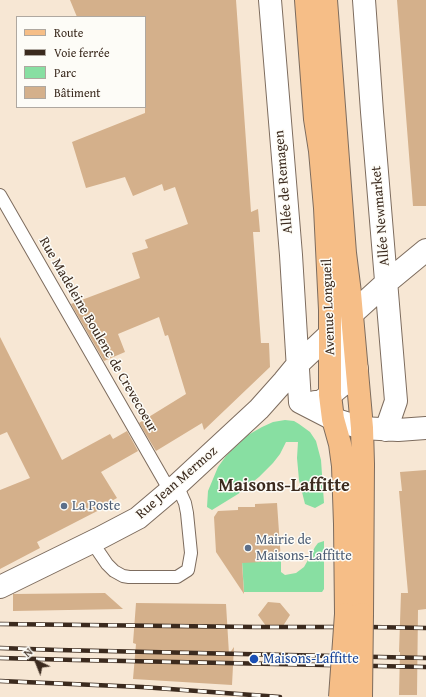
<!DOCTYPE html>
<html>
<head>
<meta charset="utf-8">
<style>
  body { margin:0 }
  #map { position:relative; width:426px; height:697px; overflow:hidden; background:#f7e7d4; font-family:"Gentium Book Plus",serif }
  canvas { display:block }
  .legend { position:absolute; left:16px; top:16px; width:130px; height:92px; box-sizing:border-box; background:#fdfcf7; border:1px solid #afa8a0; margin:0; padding:5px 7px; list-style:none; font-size:12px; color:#3b2a1e }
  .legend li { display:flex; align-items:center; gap:8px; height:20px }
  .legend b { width:20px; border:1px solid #afa8a0 }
  .north { position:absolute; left:16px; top:641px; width:40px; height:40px; -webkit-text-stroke:3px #fdfcf7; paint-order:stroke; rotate:317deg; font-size:11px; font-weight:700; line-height:16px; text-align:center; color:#3b2a1e }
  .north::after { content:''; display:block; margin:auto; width:14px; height:18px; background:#3b2a1e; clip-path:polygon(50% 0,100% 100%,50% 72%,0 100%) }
</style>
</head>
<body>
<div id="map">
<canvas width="426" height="697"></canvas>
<ul class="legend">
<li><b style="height:5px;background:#f6be87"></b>Route</li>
<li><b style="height:5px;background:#3b2a1e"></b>Voie ferrée</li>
<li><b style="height:11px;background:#88dfa2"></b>Parc</li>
<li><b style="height:11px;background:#d4b08b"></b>Bâtiment</li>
</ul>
<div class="north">N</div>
</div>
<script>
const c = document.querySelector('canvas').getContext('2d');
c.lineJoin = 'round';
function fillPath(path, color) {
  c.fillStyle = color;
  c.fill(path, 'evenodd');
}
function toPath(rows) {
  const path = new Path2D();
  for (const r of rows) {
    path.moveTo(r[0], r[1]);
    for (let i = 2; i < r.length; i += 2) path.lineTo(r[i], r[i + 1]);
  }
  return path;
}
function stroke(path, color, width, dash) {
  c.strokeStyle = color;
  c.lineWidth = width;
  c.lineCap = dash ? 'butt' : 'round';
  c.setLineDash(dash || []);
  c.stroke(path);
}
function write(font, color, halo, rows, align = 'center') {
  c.font = font + ' "Gentium Book Plus",serif';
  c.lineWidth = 3;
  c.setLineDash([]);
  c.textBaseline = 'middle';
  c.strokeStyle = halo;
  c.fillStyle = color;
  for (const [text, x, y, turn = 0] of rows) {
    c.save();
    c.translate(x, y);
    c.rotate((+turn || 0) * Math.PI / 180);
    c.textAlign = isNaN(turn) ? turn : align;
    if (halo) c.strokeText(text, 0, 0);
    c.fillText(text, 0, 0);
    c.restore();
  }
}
fillPath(toPath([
  [285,420,294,421,299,424,310,432,316,441,321,460,324,503,315,508,305,504,299,480,297,458,298,442,286,442,280,454,273,463,259,477,238,494,212,510,207,507,208,491,218,467,226,456,248,435,262,427,273,422],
  [324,541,324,589,322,592,244,592,242,561,259,562,281,561,281,572,285,575,296,573,304,567,308,560,315,547,318,543]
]), '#88dfa2');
fillPath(toPath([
  [70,0,236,0,251,212,258,209,260,232,253,232,261,343,269,343,270,367,204,430,202,423,156,451,139,423,186,394,168,335,165,336,159,317,118,334,125,352,104,361,71,304,140,278,132,253,148,248,145,240,188,224,175,187,164,191,162,184,133,196,125,177,86,188,72,142,145,113,145,17,77,17],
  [397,0,426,0,426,206,413,206],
  [0,337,62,460,110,434,113,439,127,431,138,451,101,472,117,498,106,504,107,506,37,542,40,548,0,569,0,490,30,478,7,432,0,435],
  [426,470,426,609,418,610,417,695,399,695,400,652,399,652,401,593,408,593,399,491,402,491,400,472],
  [277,503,281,561,242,563,244,594,216,552,214,517,218,511,238,510,238,507,255,507,255,504],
  [105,593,123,609,13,611,13,594],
  [268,602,280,603,290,615,283,626,266,626,258,615],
  [136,603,226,604,229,654,234,647,232,685,133,679,136,644,133,643]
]), '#d4b08b');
const lane = toPath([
  [0,195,170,491],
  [92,542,107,564,114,571,123,576,129,577,177,577,188,570,191,553,187,513,185,503,177,485]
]);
const street = toPath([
  [270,0,291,255,300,402],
  [364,0,372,112,396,401,386,430],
  [331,333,339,337,340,343,342,370,348,380,358,389],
  [300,402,333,419,362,428,398,430,426,428],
  [315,402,320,402,330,395,348,380,357,369],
  [0,587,98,539,138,518,177,485,259,409,284,381,298,364,331,333,386,283,426,250]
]);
const primary = toPath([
  [306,0,315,119,320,151,325,208,330,310,330,395,333,419,340,444,343,466,345,524,346,614],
  [326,0,345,253,350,293,362,428,363,464,362,614]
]);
stroke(lane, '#7d6c5e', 14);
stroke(street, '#7d6c5e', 24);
stroke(primary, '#7d6c5e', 24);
stroke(lane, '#fff', 12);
stroke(street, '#fff', 22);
stroke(primary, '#f6be87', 22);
const rail = toPath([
  [0,624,256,627,369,627,426,628],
  [0,648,58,650,426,658],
  [0,658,75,660,426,667],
  [0,681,142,687,280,697]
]);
stroke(rail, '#3b2a1e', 4.5);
stroke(rail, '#fdfcf7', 3, [9]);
const primaryBridge = toPath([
  [340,697,346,614],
  [361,697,362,614]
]);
stroke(primaryBridge, '#7d6c5e', 24, []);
stroke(primaryBridge, '#f6be87', 22);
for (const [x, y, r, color] of [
  [64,506,4,"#5c6f8a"],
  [248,548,4,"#5c6f8a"],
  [254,659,5,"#1a4fb4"]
]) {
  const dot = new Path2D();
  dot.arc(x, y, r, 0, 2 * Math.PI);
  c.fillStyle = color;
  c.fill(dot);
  stroke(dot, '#fdfcf7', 1.5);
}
write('14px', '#3b2a1e', '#fdfcf7', [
  ["Allée de Remagen",284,182,-95],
  ["Allée Newmarket",381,216,-95],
  ["Avenue Longueil",329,307,-92],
  ["Rue Madeleine Boulenc de Crevecoeur",98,335,60],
  ["Rue Jean Mermoz",177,483,-41]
]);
write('14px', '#4e5e75', '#fdfcf7', [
  ["La Poste",72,506],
  ["Mairie de",256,540],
  ["Maisons-Laffitte",256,556]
], 'left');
write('14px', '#164399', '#fdfcf7', [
  ["Maisons-Laffitte",263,659]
], 'left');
write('bold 18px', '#3b2a1e', '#fdfcf7', [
  ["Maisons-Laffitte",284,486]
]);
</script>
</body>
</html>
